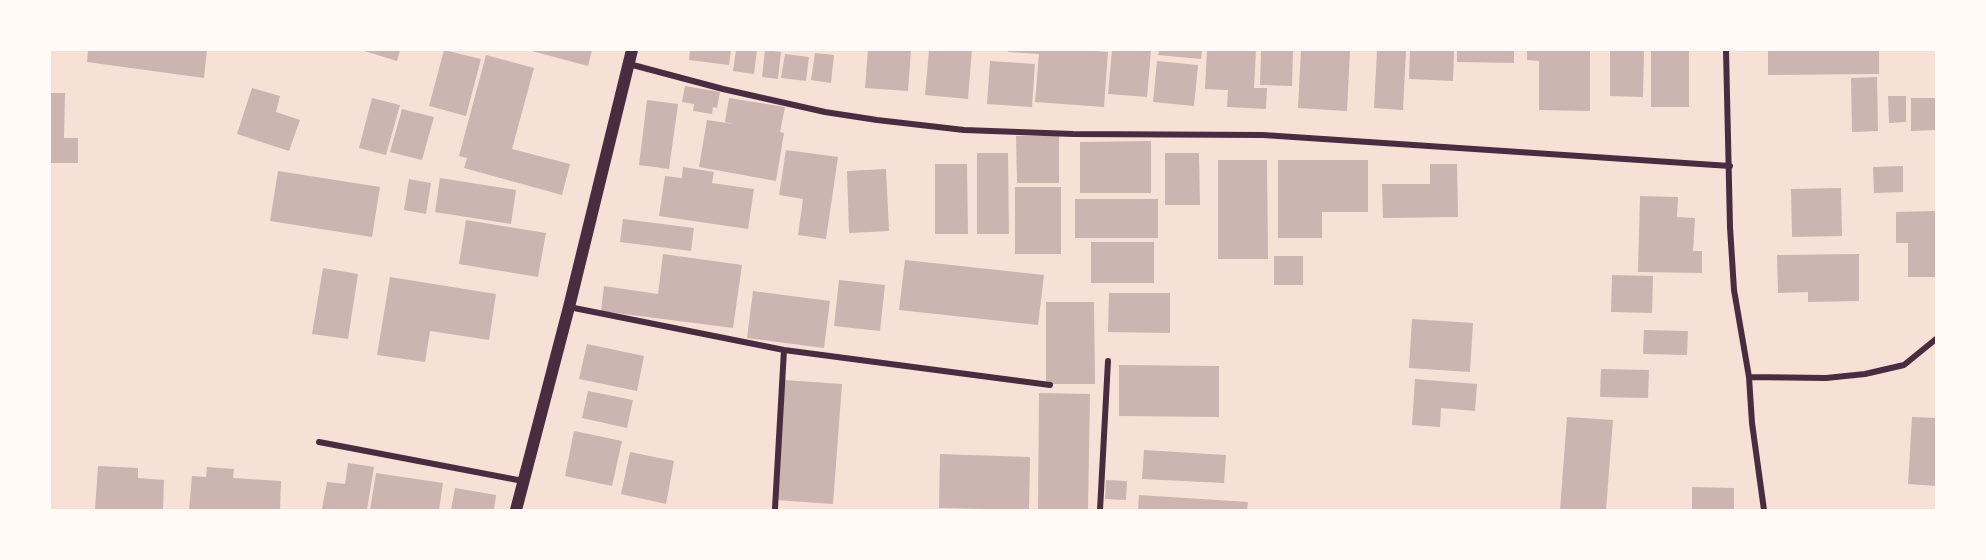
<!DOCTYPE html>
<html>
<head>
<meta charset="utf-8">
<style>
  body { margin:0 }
  #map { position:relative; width:1986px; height:560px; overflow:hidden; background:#f7e1d7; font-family:Roboto,sans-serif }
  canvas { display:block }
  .frame { position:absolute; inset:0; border:51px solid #fffaf5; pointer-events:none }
</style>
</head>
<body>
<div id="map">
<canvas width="1986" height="560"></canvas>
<div class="frame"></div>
</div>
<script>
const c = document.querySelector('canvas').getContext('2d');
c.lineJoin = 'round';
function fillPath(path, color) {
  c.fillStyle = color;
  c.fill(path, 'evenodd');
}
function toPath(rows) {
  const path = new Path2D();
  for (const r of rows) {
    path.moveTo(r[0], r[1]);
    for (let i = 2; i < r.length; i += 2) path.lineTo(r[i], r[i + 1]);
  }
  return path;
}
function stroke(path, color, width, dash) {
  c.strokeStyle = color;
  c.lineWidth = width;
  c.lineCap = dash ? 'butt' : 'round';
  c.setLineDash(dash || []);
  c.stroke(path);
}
fillPath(toPath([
  [88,50,207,50,204,78,87,62],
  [361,50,400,50,397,61],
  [444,50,481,59,466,116,429,106],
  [528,50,592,50,588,66],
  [690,50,731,50,729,65,689,60],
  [736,50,757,50,754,74,733,71],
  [765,50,781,52,778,79,762,77],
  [868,50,911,50,908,91,865,88],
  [929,50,972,50,968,99,925,95],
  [1008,50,1080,50,1108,52,1104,107,1035,102,1039,54,1008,52],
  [1112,50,1151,50,1147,97,1108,94],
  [1159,50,1202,50,1201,59,1158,55],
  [1207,50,1256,50,1254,88,1267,88,1266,109,1227,107,1228,90,1205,89],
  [1261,50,1293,50,1292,86,1260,85],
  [1301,50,1350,50,1347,111,1298,108],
  [1377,50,1406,50,1403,110,1374,108],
  [1410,50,1454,50,1453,81,1409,79],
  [1457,50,1514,50,1514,63,1457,62],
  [1527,50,1590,50,1590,111,1539,110,1539,61,1527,60],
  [1610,50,1644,50,1643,97,1610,96],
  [1651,50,1689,50,1689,107,1651,107],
  [1768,50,1879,50,1879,74,1768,75],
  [815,53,834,55,831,83,811,80],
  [785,54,809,57,806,81,781,78],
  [486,55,534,68,512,149,570,164,562,195,464,168,467,158,459,156],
  [990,61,1035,64,1032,107,987,104],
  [1157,61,1198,65,1194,106,1153,102],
  [1877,77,1878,131,1852,132,1851,78],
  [685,86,720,92,717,108,713,107,712,114,693,111,694,104,682,102],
  [252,88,280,96,276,112,300,120,289,151,237,134],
  [50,93,65,93,64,138,78,138,78,163,50,163],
  [1888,96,1906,96,1906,122,1889,123],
  [372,98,400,105,386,155,359,148],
  [729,98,785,107,780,132,784,133,776,181,699,167,707,120,733,124,725,122],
  [1911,98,1936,98,1936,130,1911,131],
  [647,100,678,104,669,169,639,165],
  [402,109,434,117,422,160,390,152],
  [1016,136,1059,136,1059,183,1017,183],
  [1151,141,1151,193,1080,193,1080,142],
  [786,150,838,157,826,239,798,235,803,199,779,195],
  [977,153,1008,153,1009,234,977,234],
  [1165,153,1199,153,1200,205,1165,205],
  [1218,160,1267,160,1268,259,1218,259],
  [1278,160,1368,160,1368,212,1322,212,1322,238,1278,238],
  [935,164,967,164,968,234,935,234],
  [1430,164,1457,164,1458,217,1383,218,1382,184,1430,184],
  [1903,166,1903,192,1874,193,1873,167],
  [683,167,714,172,712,183,754,189,748,229,659,216,665,176,682,178],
  [886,169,889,231,849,233,847,171],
  [278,171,380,187,372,237,270,221],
  [440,178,516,190,511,224,435,212],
  [409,179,431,183,426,214,404,210],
  [1015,187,1061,187,1061,254,1015,254],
  [1841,188,1842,236,1792,237,1791,189],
  [1640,196,1678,197,1677,217,1695,218,1693,251,1702,251,1702,273,1638,272],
  [1075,199,1158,199,1158,238,1075,238],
  [1936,211,1936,277,1908,277,1908,243,1896,243,1896,212],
  [623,219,694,228,691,251,620,242],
  [466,220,546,233,538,277,459,264],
  [1091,242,1154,242,1154,283,1091,283],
  [663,254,742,265,733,328,601,311,604,286,658,294],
  [1859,254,1859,301,1808,302,1808,292,1778,293,1777,255],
  [1274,256,1303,256,1303,285,1274,285],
  [905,260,1044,275,1038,325,899,310],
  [323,268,358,274,348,339,312,334],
  [1612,275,1653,276,1652,313,1611,312],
  [390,277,496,294,489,340,430,331,425,362,377,355],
  [839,280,885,285,880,331,834,326],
  [753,291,830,301,824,348,747,338],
  [1109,293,1170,293,1170,333,1108,332],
  [1046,302,1094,302,1095,384,1046,384],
  [1412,319,1473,323,1470,372,1409,368],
  [1644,330,1688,331,1687,355,1643,354],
  [587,344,644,356,637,391,579,379],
  [1119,365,1219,366,1219,417,1119,416],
  [1601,369,1649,370,1648,398,1600,397],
  [1415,379,1477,384,1475,411,1441,408,1440,427,1412,425],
  [784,380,842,384,833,504,776,500],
  [588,391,633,400,627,428,582,418],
  [1039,393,1090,394,1088,510,1038,510],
  [1567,417,1613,420,1606,510,1560,510],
  [1912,417,1936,418,1936,486,1908,484],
  [574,431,622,441,612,486,565,476],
  [1144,450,1226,455,1224,483,1142,479],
  [630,452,674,461,666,504,621,494],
  [940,454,1030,457,1029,510,939,508],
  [348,463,374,467,367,510,322,509,327,482,345,484],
  [98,466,138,468,138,478,164,480,163,510,95,510],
  [207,467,234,469,233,478,281,481,280,510,189,510,192,476,206,477],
  [376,473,443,483,439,510,370,510],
  [1106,480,1127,481,1126,500,1105,499],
  [1692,487,1734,488,1734,510,1692,510],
  [455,488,496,495,494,510,451,510],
  [1139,495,1248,502,1247,510,1138,510]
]), '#ccb4b1');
stroke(toPath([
  [1726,50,1730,227,1734,290,1749,377,1752,423,1764,510],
  [629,64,723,89,825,112,877,120,964,130,1073,134,1263,135,1730,166],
  [569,307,784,350,1050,385],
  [1749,377,1826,378,1865,374,1904,365,1936,339],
  [319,442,523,481],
  [775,508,784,350],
  [1100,510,1108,361]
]), '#4a2c40', 6);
stroke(toPath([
  [516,510,569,307,632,50]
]), '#4a2c40', 12);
</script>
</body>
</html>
